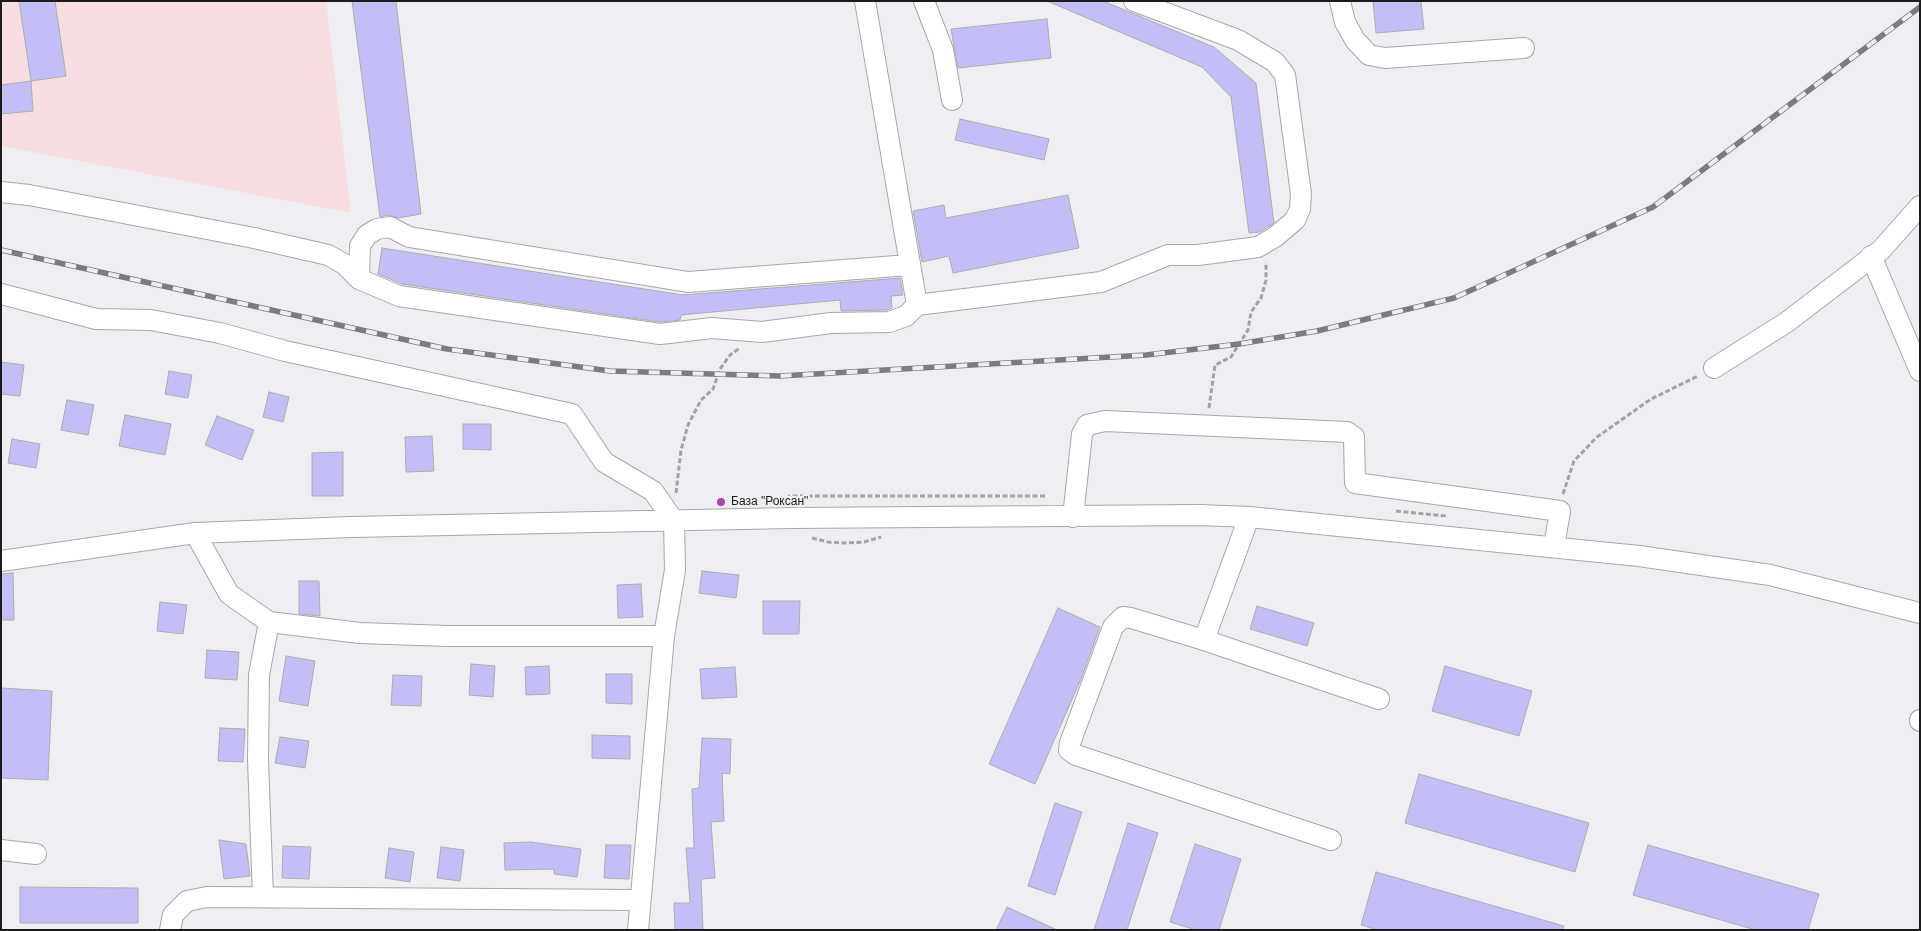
<!DOCTYPE html>
<html>
<head>
<meta charset="utf-8">
<style>
  body { margin:0 }
  #map { position:relative; width:1921px; height:931px; overflow:hidden; background:#efeff3; font-family:Arial,sans-serif }
  canvas { display:block }
  .frame { position:absolute; inset:0; border:2px solid #1b1b1c; pointer-events:none }
</style>
</head>
<body>
<div id="map">
<canvas width="1921" height="931"></canvas>
<div class="frame"></div>
</div>
<script>
const c = document.querySelector('canvas').getContext('2d');
c.lineJoin = 'round';
function fillPath(path, color) {
  c.fillStyle = color;
  c.fill(path, 'evenodd');
}
function toPath(rows) {
  const path = new Path2D();
  for (const r of rows) {
    path.moveTo(r[0], r[1]);
    for (let i = 2; i < r.length; i += 2) path.lineTo(r[i], r[i + 1]);
  }
  return path;
}
function stroke(path, color, width, dash) {
  c.strokeStyle = color;
  c.lineWidth = width;
  c.lineCap = dash ? 'butt' : 'round';
  c.setLineDash(dash || []);
  c.stroke(path);
}
function write(font, color, halo, rows, align = 'center') {
  c.font = font + ' Arial,sans-serif';
  c.lineWidth = 4.5;
  c.setLineDash([]);
  c.textBaseline = 'middle';
  c.strokeStyle = halo;
  c.fillStyle = color;
  for (const [text, x, y, turn = 0] of rows) {
    c.save();
    c.translate(x, y);
    c.rotate((+turn || 0) * Math.PI / 180);
    c.textAlign = isNaN(turn) ? turn : align;
    if (halo) c.strokeText(text, 0, 0);
    c.fillText(text, 0, 0);
    c.restore();
  }
}
fillPath(toPath([
  [1,1,326,1,351,213,1,146]
]), '#f9dee1');
const building = toPath([
  [19,1,55,1,66,76,31,81,19,1],
  [352,1,396,1,421,214,398,218,389,215,380,217,352,1],
  [1047,1,1103,1,1214,47,1256,83,1274,223,1260,232,1249,233,1231,97,1202,67,1047,1],
  [1373,1,1421,1,1424,29,1376,33,1373,1],
  [1047,19,1051,58,958,68,951,29,1047,19],
  [31,81,33,111,1,114,1,85,31,81],
  [960,119,1049,139,1044,160,955,140,960,119],
  [1068,195,1079,248,953,273,949,256,922,262,913,211,944,205,946,218,1068,195],
  [382,248,683,295,900,278,903,295,891,296,892,308,887,310,841,311,840,300,681,315,680,320,660,322,402,284,378,274,382,248],
  [1,362,24,365,20,396,1,394,1,362],
  [169,371,192,375,188,398,165,394,169,371],
  [269,392,289,397,283,422,263,417,269,392],
  [67,400,94,405,88,435,61,430,67,400],
  [125,415,171,424,165,455,119,446,125,415],
  [217,416,254,430,242,460,205,445,217,416],
  [463,424,491,424,491,450,463,449,463,424],
  [432,436,434,471,406,472,405,437,432,436],
  [12,439,40,444,36,468,8,463,12,439],
  [343,452,343,496,312,496,312,453,343,452],
  [702,571,739,575,736,598,699,593,702,571],
  [13,573,14,620,1,620,1,574,13,573],
  [299,581,319,581,320,616,299,614,299,581],
  [641,584,643,617,618,618,617,585,641,584],
  [763,601,800,601,799,634,763,634,763,601],
  [160,602,187,605,183,634,157,631,160,602],
  [1257,606,1314,623,1307,646,1250,629,1257,606],
  [1058,608,1100,627,1081,679,1035,784,989,764,1058,608],
  [207,650,239,652,237,680,205,678,207,650],
  [286,656,315,661,308,706,279,701,286,656],
  [471,664,495,666,493,697,469,695,471,664],
  [549,666,550,694,526,695,525,667,549,666],
  [1445,666,1532,691,1519,736,1432,711,1445,666],
  [735,667,737,697,702,699,700,669,735,667],
  [606,674,632,674,632,704,606,703,606,674],
  [393,675,422,676,421,706,391,705,393,675],
  [1,688,52,691,48,780,1,778,1,688],
  [220,728,245,729,243,762,218,761,220,728],
  [592,735,630,736,630,759,592,758,592,735],
  [280,737,309,741,305,768,275,763,280,737],
  [702,738,731,739,730,774,722,773,724,821,711,822,715,878,701,879,703,930,675,930,674,903,690,903,686,848,694,848,692,789,699,788,702,738],
  [1419,774,1589,823,1575,872,1405,823,1419,774],
  [1055,803,1082,812,1055,895,1028,886,1055,803],
  [1128,823,1158,833,1127,930,1094,930,1128,823],
  [219,840,246,844,250,876,224,879,219,840],
  [531,842,581,849,577,877,554,874,554,869,505,870,504,843,531,842],
  [1195,844,1241,859,1219,930,1196,930,1170,922,1195,844],
  [606,845,631,845,629,879,604,878,606,845],
  [1648,845,1819,894,1808,930,1756,930,1633,895,1648,845],
  [283,846,311,847,309,879,282,878,283,846],
  [441,847,464,850,460,881,437,878,441,847],
  [389,848,414,852,410,882,385,878,389,848],
  [1376,872,1564,926,1563,930,1378,930,1361,925,1376,872],
  [20,887,138,888,138,923,20,923,20,887],
  [1007,907,1057,930,996,930,1007,907]
]);
fillPath(building, '#c2bef6');
stroke(building, '#acacaf', 1);
const minor = toPath([
  [924,1,943,50,952,100],
  [1340,1,1345,22,1355,40,1369,55,1385,58,1524,48],
  [1,192,29,195,254,238,328,255,344,264,359,279,399,296,660,334,712,328,762,332,831,323,889,322,906,316,917,305,865,1],
  [1871,256,1920,371],
  [359,279,360,246,367,235,377,229,390,227,409,237,688,282,909,265],
  [1,294,96,319,151,320,220,333,285,351,572,414,604,462,653,491,674,521,675,570,664,636,638,930],
  [917,305,1101,282,1168,255,1198,255,1258,247,1275,237,1295,220,1300,209,1301,194,1285,75,1275,62,1238,40,1134,1],
  [1714,368,1787,322,1881,250,1920,206],
  [1073,517,1082,434,1087,425,1105,421,1347,432,1354,437,1355,483,1560,511,1554,547],
  [1249,517,1204,640,1131,618,1123,617,1113,627,1070,743,1069,750,1076,755,1331,840],
  [195,533,229,594,269,622,360,633,448,636,664,636],
  [1,561,195,533,351,527,791,518,1200,515,1249,517,1639,556,1770,575,1920,613],
  [1204,640,1379,699],
  [1920,721,1920,720],
  [1,850,36,854],
  [263,897,258,760,259,675,269,622],
  [170,930,173,915,187,901,207,897,640,900]
]);
stroke(minor, '#a7a7aa', 22);
stroke(toPath([
  [1209,408,1215,365,1231,357,1248,330,1251,312,1261,298,1266,280,1266,262],
  [676,493,681,450,688,425,701,400,713,389,720,369,730,355,740,348],
  [1563,494,1574,461,1597,437,1651,399,1698,376],
  [789,500,789,496,1046,496],
  [1396,511,1447,516],
  [812,538,828,542,844,543,864,542,881,537]
]), '#a2a2a5', 3, [5, 2.5]);
stroke(minor, '#fff', 20);
const rail = toPath([
  [1,250,447,349,610,371,780,376,1146,355,1239,344,1317,331,1454,298,1653,207,1920,7]
]);
stroke(rail, '#7c7c7e', 5.5);
stroke(rail, '#efeff3', 4, [11]);
for (const [x, y, r, color] of [
  [721,502,5,"#ab46aa"]
]) {
  const dot = new Path2D();
  dot.arc(x, y, r, 0, 2 * Math.PI);
  c.fillStyle = color;
  c.fill(dot);
  stroke(dot, '#efeff3', 2);
}
write('12px', '#1b1b1c', '#efeff3', [
  ["База \"Роксан\"",731,502]
], 'left');
</script>
</body>
</html>
